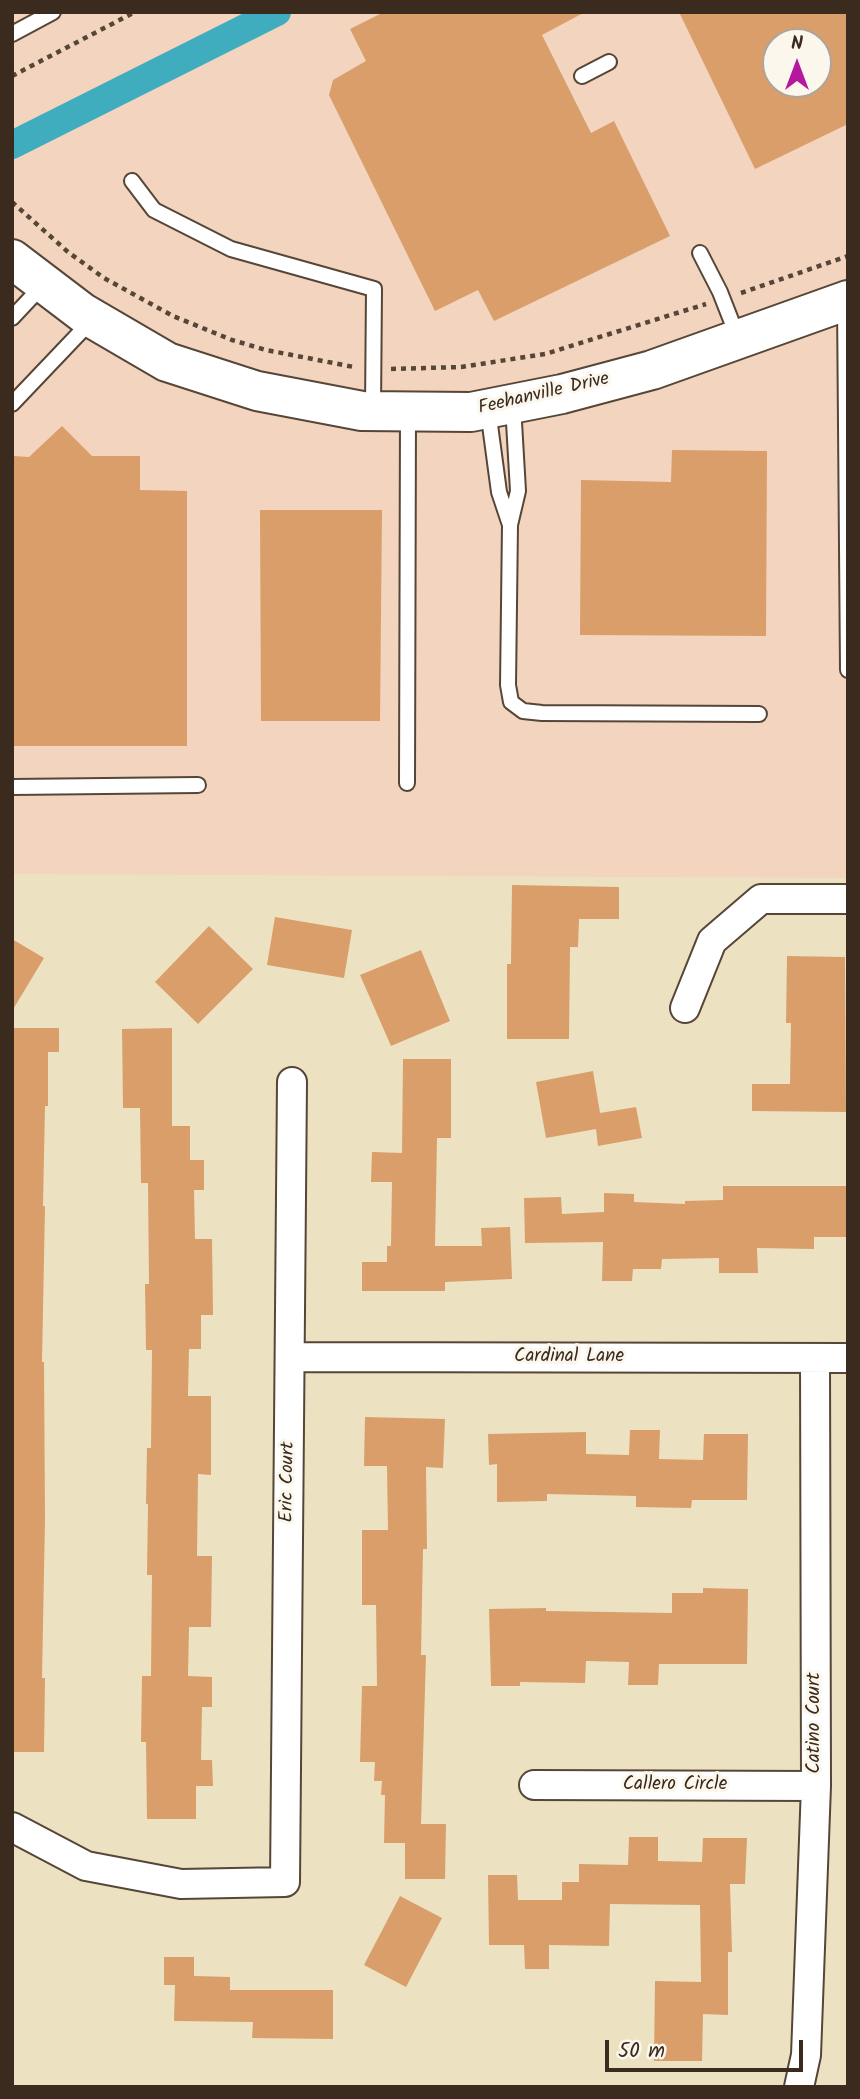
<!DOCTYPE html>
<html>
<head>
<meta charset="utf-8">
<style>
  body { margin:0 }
  #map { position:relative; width:860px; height:2099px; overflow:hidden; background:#ece2c2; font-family:Kalam,sans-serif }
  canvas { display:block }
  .frame { position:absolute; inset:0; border:14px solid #3b2a1e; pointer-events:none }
  .north { position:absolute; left:762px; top:28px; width:70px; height:70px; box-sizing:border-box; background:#fbf7ec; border:2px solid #aea59a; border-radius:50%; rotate:0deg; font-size:19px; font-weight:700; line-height:28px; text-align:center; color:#3b2a1e }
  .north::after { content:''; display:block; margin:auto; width:24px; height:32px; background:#b5179e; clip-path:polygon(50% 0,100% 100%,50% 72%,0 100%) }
  .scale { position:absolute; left:605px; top:2040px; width:198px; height:32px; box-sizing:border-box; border:4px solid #3b2a1e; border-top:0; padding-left:9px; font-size:21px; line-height:24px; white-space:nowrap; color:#3b2a1e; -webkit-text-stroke:5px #fbf7ec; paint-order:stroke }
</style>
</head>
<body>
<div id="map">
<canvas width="860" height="2099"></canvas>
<div class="frame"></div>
<div class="north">N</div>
<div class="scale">50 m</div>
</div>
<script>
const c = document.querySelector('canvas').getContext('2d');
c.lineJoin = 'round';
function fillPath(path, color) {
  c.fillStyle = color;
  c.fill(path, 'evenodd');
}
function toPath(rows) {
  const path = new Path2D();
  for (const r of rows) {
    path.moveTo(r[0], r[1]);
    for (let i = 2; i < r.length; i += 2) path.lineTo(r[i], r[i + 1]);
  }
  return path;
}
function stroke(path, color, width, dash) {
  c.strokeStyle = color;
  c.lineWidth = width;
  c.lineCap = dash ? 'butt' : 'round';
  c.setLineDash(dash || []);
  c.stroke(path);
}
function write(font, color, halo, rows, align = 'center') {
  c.font = font + ' Kalam,sans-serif';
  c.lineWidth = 6;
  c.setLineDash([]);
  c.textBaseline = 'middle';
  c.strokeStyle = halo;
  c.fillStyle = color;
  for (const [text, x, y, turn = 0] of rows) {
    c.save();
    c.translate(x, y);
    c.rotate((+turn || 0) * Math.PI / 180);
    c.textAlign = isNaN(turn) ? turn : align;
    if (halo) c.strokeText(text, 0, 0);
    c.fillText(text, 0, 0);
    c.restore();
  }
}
fillPath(toPath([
  [12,12,848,12,848,878,12,874],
  [776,42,818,42,818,84,776,84]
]), '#f3d4bf');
stroke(toPath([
  [12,145,277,12]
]), '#40adbf', 28);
fillPath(toPath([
  [384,12,585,12,542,35,591,133,614,121,670,236,494,321,478,290,435,311,329,95,333,80,366,61,350,29],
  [679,12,848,12,848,124,755,169],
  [776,42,818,42,818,84,776,84],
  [62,426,92,456,140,456,140,490,187,491,187,746,12,746,12,456,29,457],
  [672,450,767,451,766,636,580,635,581,480,671,482],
  [260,510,382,510,380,721,261,721],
  [512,885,619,887,619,919,579,919,578,947,570,947,569,1039,507,1039,507,964,511,964],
  [275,917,352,930,344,978,267,965],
  [209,926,253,969,198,1024,155,982],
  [12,939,44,958,12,1011],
  [421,950,450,1021,391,1046,360,975],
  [787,956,845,957,846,1112,752,1111,752,1084,790,1084,791,1023,786,1023],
  [12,1028,59,1028,59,1052,48,1052,48,1106,45,1106,43,1206,45,1206,42,1362,44,1362,45,1519,42,1678,45,1678,44,1752,12,1752],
  [172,1028,172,1126,190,1126,190,1160,204,1160,204,1190,194,1190,195,1239,212,1239,213,1315,201,1315,201,1349,189,1349,188,1396,211,1396,211,1475,198,1474,197,1556,212,1556,211,1627,189,1627,188,1676,212,1677,212,1707,202,1707,201,1760,212,1760,213,1786,196,1786,196,1819,147,1819,146,1742,141,1742,142,1676,151,1676,152,1575,147,1575,148,1504,146,1504,147,1448,151,1448,152,1350,146,1350,145,1284,149,1284,148,1183,141,1183,140,1108,123,1108,122,1029],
  [403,1059,451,1059,451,1138,437,1138,435,1246,482,1246,481,1228,510,1227,512,1279,445,1282,445,1291,362,1291,362,1262,387,1262,387,1246,391,1246,392,1182,371,1182,372,1152,402,1153],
  [593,1071,600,1113,636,1107,642,1138,598,1146,596,1129,546,1138,536,1082],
  [723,1186,848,1186,848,1237,814,1237,814,1249,757,1248,758,1273,719,1273,719,1258,662,1259,661,1269,633,1269,632,1281,602,1281,603,1242,525,1243,524,1198,561,1197,562,1214,604,1212,604,1193,634,1194,634,1202,685,1204,685,1201,723,1200],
  [365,1417,445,1419,443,1468,426,1467,427,1549,423,1549,421,1655,426,1655,421,1824,446,1824,445,1879,405,1879,405,1843,384,1843,385,1795,381,1795,382,1781,374,1781,375,1762,360,1762,362,1686,377,1686,376,1605,362,1605,362,1530,388,1530,387,1466,364,1466],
  [630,1430,660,1430,659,1459,703,1460,704,1434,748,1434,747,1500,692,1500,691,1508,636,1507,636,1496,547,1494,547,1501,497,1502,497,1464,489,1465,488,1434,586,1432,586,1454,629,1455],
  [703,1588,748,1589,747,1664,659,1664,658,1685,628,1685,629,1662,586,1661,585,1683,520,1682,520,1686,491,1686,489,1609,546,1608,546,1611,672,1613,672,1593,703,1593],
  [629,1837,658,1837,658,1861,702,1862,703,1838,747,1838,745,1884,730,1884,732,1952,728,1952,728,2015,703,2014,702,2061,654,2061,655,1981,701,1982,700,1905,610,1904,609,1946,549,1945,549,1969,525,1969,524,1945,489,1945,488,1875,517,1875,518,1900,562,1900,562,1882,579,1882,579,1864,628,1865],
  [400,1896,442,1918,406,1987,364,1965],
  [164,1957,194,1957,194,1976,230,1977,230,1990,333,1990,333,2039,252,2038,253,2022,174,2021,175,1985,164,1985]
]), '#d99e6a');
const lane = toPath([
  [12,34,53,12],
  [582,76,609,62],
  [132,181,154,210,231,249,374,289,373,409],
  [700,253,720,292,738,338],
  [845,302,848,670],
  [12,318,43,285],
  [12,404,91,321],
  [488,410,499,492,510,525,508,685,511,702,523,711,542,713,759,714],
  [510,525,518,491,513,405],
  [407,783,408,413],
  [12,787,198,785]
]);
const street = toPath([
  [685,1008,712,941,761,899,848,899],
  [290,1357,848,1358],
  [534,1785,816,1786],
  [12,1827,86,1866,181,1884,285,1882,292,1082],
  [799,2087,806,2055,816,1786,815,1358]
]);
const secondary = toPath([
  [12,259,83,313,167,362,257,391,362,411,471,412,562,394,652,370,848,300]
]);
stroke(lane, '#564637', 18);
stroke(street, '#564637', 32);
stroke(secondary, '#564637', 42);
stroke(toPath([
  [12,76,135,12],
  [12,202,68,252,104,278,173,316,232,340,266,350,354,367],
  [741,293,848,256],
  [391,369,461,367,545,354,706,304]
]), '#564637', 4.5, [5, 5]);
stroke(lane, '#fff', 14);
stroke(street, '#fff', 28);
stroke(secondary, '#fff', 38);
write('19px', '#3b2a1e', '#fbf7ec', [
  ["Feehanville Drive",544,395,-13],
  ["Cardinal Lane",569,1358],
  ["Eric Court",289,1482,-89],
  ["Catino Court",816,1723,-90],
  ["Callero Circle",675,1786]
]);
</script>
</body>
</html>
